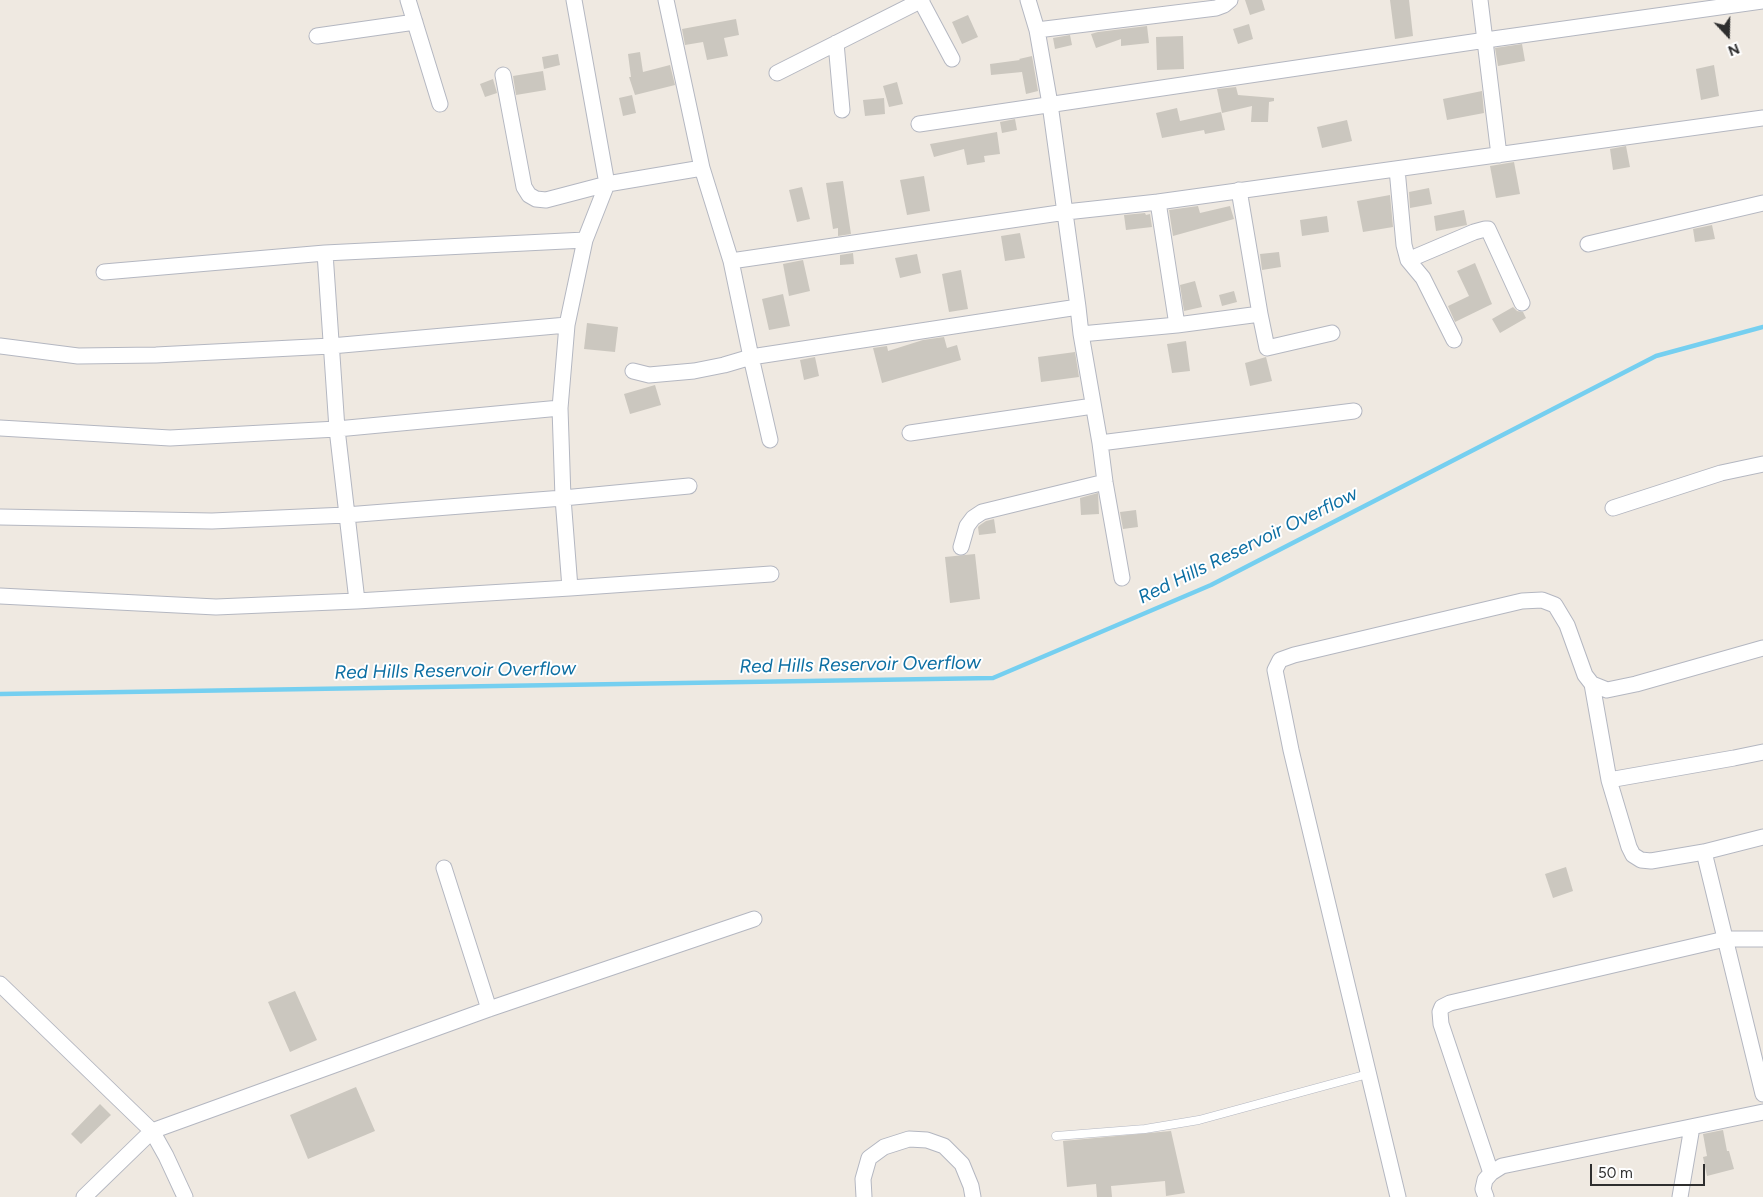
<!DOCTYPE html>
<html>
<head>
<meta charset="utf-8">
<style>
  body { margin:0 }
  #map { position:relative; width:1763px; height:1197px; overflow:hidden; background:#efe9e1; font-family:Figtree,sans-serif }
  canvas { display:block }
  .north { position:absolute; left:1703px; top:10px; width:50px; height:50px; -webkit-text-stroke:4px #fff; paint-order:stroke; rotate:159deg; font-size:14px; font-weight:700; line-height:20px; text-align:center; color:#2e2e2e }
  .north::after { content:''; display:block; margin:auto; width:18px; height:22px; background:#2e2e2e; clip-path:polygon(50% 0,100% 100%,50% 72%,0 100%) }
  .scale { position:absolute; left:1590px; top:1164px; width:115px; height:22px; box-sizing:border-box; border:2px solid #2e2e2e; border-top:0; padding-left:6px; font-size:15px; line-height:18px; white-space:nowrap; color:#2e2e2e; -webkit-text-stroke:4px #fff; paint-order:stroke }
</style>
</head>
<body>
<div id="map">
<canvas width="1763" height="1197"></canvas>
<div class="north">N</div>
<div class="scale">50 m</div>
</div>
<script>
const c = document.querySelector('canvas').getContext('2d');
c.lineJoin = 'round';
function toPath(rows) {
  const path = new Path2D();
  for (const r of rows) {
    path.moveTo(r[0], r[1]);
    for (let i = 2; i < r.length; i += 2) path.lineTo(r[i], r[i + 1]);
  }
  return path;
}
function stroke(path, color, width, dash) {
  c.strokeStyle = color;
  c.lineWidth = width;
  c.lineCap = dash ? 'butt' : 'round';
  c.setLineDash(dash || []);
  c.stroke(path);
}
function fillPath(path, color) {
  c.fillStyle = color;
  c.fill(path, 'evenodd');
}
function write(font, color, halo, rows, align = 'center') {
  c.font = font + ' Figtree,sans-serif';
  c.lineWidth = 4;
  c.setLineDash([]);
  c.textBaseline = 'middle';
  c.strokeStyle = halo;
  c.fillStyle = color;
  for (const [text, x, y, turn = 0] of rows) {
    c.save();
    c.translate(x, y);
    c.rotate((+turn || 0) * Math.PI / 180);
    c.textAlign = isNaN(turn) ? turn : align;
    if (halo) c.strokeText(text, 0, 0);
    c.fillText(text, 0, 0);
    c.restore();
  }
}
stroke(toPath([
  [0,694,993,678,1211,585,1656,356,1763,327]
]), '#75cff0', 4.5);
fillPath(toPath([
  [1245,0,1262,0,1265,10,1250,15],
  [1390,0,1409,0,1413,36,1395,39],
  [968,15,978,37,962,44,952,22],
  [736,19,739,35,724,38,728,56,707,60,703,42,685,45,682,29],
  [1249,24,1253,39,1238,44,1233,29],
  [1147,26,1149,43,1121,46,1121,39,1096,48,1091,34,1098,32],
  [1070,35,1072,45,1055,49,1053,38],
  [1183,36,1184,69,1157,70,1156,37],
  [1522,44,1525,61,1498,66,1495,48],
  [640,52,643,72,670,65,675,85,635,95,629,77,631,77,628,54],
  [558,54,560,65,544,69,542,57],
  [1032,56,1038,91,1026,94,1022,72,991,75,990,64,1020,60,1019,59],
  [1714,65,1719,96,1701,100,1696,69],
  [543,71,546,90,516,95,513,76],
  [493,79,497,93,485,97,480,84],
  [897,82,903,104,889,107,883,86],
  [1236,87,1238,95,1274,98,1274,101,1269,102,1268,122,1251,122,1252,106,1222,113,1217,89],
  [1482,91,1484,113,1447,120,1443,99],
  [632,95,636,113,623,116,619,98],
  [884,98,885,114,865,116,863,100],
  [1177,108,1180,121,1221,112,1225,130,1205,134,1204,130,1162,138,1156,113],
  [1015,119,1017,130,1002,133,1000,122],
  [1347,120,1352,141,1322,148,1317,127],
  [997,132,1000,154,984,156,985,162,967,165,964,149,934,157,930,144],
  [1626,146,1630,167,1613,170,1610,149],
  [1514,162,1520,194,1496,198,1490,166],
  [924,176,930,211,907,215,900,180],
  [843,181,851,234,838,236,838,228,833,229,826,183],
  [802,187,810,219,797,222,789,190],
  [1429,188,1432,204,1410,208,1409,192],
  [1390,195,1393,227,1363,232,1357,201],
  [1198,206,1200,213,1230,206,1234,219,1173,236,1169,210],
  [1464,210,1467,225,1436,231,1434,216],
  [1145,213,1146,215,1150,214,1152,227,1126,230,1124,215],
  [1327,216,1329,232,1302,236,1300,220],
  [1712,225,1715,239,1695,242,1693,229],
  [1020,233,1025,258,1005,261,1001,236],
  [1279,252,1281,267,1262,270,1260,254],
  [853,253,854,264,840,265,840,255],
  [917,254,921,273,900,278,895,258],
  [803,260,810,291,789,296,783,264],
  [1475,263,1492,304,1455,322,1448,306,1469,296,1457,271],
  [961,270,968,309,949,312,942,274],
  [1195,281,1202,307,1184,311,1180,285],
  [1234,291,1237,302,1222,306,1219,295],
  [783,294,790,326,769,330,762,299],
  [1513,307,1517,311,1523,312,1526,318,1500,333,1492,319],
  [587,323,618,327,615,352,584,349],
  [944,337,947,348,957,345,961,360,882,383,873,348,887,346,888,351,923,340],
  [1186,341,1190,371,1172,373,1167,344],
  [1075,352,1079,377,1041,382,1038,357],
  [815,357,819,376,804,380,800,360],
  [1266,357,1272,381,1250,386,1245,363],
  [655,385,661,405,630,414,624,394],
  [1098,493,1099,514,1081,515,1080,498],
  [1136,510,1138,527,1123,529,1120,512],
  [994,519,996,533,979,535,978,527,980,525,986,521],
  [975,554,980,599,950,603,945,557],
  [1566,867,1573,891,1553,898,1545,874],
  [295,991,317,1040,290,1052,268,1002],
  [356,1087,375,1131,308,1159,290,1115],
  [100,1104,111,1115,81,1144,71,1134],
  [1723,1130,1727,1151,1729,1151,1734,1169,1707,1176,1703,1157,1707,1156,1703,1134],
  [1171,1131,1185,1193,1166,1196,1165,1181,1111,1186,1112,1197,1097,1197,1096,1184,1067,1187,1063,1141]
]), '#cbc7bf');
const service = toPath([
  [1056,1136,1145,1129,1199,1120,1368,1074]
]);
const minor = toPath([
  [408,0,440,104],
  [666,0,702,168,731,261,751,357,1078,307,1050,104,1037,30,1028,0],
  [1480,0,1499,155],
  [921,1,952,59],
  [1037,30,1216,8,1224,5,1230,0],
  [317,36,415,22],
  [836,43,842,110],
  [777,73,922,0],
  [503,75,524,187,529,195,536,199,546,200,607,184,702,168],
  [919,124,1486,40,1763,1],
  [1397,169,1404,245,1408,260,1423,278,1454,340],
  [1158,202,1177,325],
  [1588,244,1763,203],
  [325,253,337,429,357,601],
  [1408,260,1474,232,1485,229,1488,229,1522,303],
  [731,261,1066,212,1158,202,1763,118],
  [104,272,325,253,585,240],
  [1078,307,1081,334,1100,443,1105,482,1122,578],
  [1260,314,1267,348,1332,333],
  [1081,334,1177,325,1260,314,1239,190],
  [0,346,78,356,156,355,331,346,567,325],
  [633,371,649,375,694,371,724,365,751,357,770,440],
  [0,428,170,438,337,429,560,408],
  [910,433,1093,406],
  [1100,443,1354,411],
  [1613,508,1721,473,1763,464],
  [0,517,212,521,346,515,563,498,689,486],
  [961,547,967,526,973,518,982,512,1105,482],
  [570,588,771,574],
  [0,596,216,607,357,601,570,588,563,498,560,408,567,325,585,240,607,184,574,0],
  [1592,684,1609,780,1734,758,1763,752],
  [1609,780,1629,847,1633,855,1641,860,1651,861,1704,852,1763,837],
  [1704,852,1763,1094],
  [444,868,489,1009],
  [0,984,152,1131,166,1156,185,1197],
  [1491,1173,1441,1024,1440,1012,1442,1007,1450,1003,1725,939,1763,939],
  [84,1197,152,1131,489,1009,754,919],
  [864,1197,863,1179,869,1158,884,1147,909,1139,927,1140,944,1146,962,1164,971,1186,973,1197],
  [1398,1197,1291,750,1275,670,1280,660,1294,655,1522,601,1542,600,1555,605,1567,625,1585,675,1592,684,1607,690,1636,684,1763,648],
  [1486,1197,1483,1189,1485,1180,1491,1173,1502,1166,1763,1112],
  [1680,1197,1692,1127]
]);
stroke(service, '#b4b7c1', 9);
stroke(minor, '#b4b7c1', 17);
stroke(service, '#fff', 8);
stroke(minor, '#fff', 15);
write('italic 19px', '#0d6fa3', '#fff', [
  ["Red Hills Reservoir Overflow",1248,546,-26],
  ["Red Hills Reservoir Overflow",860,665,-1],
  ["Red Hills Reservoir Overflow",455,671,-1]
]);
</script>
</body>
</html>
